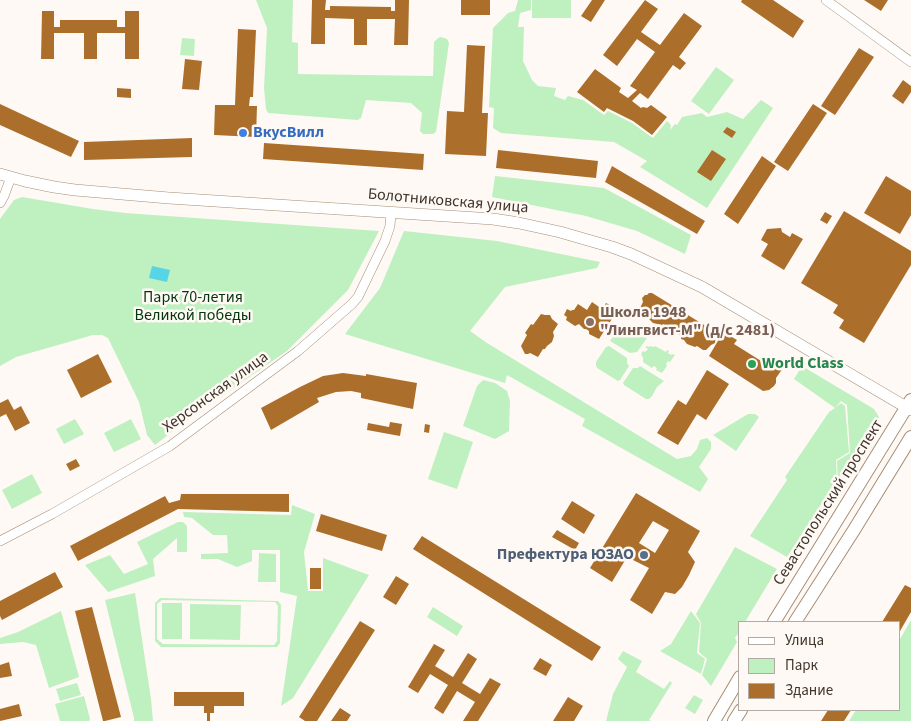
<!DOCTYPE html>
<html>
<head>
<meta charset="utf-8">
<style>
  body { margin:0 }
  #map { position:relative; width:911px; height:721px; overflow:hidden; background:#fef9f4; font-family:"Source Sans 3",sans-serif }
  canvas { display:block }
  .legend { position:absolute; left:738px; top:621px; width:162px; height:90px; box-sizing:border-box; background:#fef9f4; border:1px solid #b2aba4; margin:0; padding:6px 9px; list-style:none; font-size:15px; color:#40352b }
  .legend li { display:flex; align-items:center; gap:10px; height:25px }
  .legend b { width:25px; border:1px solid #b2aba4 }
</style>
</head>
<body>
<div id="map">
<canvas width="911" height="721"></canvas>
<ul class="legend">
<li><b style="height:6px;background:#fff"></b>Улица</li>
<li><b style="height:14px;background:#bff0c0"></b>Парк</li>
<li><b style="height:14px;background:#ab6f2b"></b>Здание</li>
</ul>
</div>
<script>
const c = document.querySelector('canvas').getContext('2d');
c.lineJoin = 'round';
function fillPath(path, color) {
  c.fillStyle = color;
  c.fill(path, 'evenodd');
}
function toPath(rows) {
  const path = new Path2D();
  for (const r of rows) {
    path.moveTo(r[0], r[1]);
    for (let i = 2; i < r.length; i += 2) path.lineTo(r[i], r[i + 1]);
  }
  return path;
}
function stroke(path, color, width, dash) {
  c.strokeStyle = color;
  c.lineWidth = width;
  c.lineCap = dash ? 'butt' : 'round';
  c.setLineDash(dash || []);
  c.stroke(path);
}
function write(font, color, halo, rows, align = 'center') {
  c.font = font + ' "Source Sans 3",sans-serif';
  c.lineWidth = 5;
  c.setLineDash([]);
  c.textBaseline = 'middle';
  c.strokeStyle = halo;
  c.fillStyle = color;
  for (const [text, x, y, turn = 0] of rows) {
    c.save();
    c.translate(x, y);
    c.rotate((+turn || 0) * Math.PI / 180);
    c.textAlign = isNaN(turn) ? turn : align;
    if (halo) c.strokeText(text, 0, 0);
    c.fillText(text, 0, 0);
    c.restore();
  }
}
fillPath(toPath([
  [256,0,293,0,292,42,298,43,298,74,433,76,434,42,438,38,441,37,447,39,449,43,436,132,433,134,423,134,420,131,422,113,411,103,366,100,361,118,358,120,268,113,266,109,264,88,267,28],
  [518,0,531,0,531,10,520,13,518,27,524,27,523,61,532,80,538,86,556,88,554,96,565,100,568,96,583,100,604,115,608,111,632,123,653,138,667,121,671,125,670,130,675,124,677,125,682,117,702,113,707,117,727,112,743,119,761,100,773,108,707,208,640,167,647,161,614,142,501,133,493,128,494,108,489,107,493,28,508,13,515,11],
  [532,0,571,0,571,18,532,18],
  [182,38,195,39,194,56,180,55],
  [716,67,734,80,709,114,691,101],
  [495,176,604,188,691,235,685,254,637,231,586,216,492,197],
  [22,197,93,209,125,213,379,231,348,290,287,351,194,415,155,445,147,435,139,402,108,338,102,335,93,335,16,357,0,366,0,219,14,200],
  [404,231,497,241,600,262,597,268,505,287,470,331,487,343,677,459,691,456,697,449,700,440,707,438,711,442,711,449,699,467,708,479,700,492,582,426,585,419,507,375,505,383,345,334,380,288],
  [623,324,647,338,637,352,630,353,610,341,620,326],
  [609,346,627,358,627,363,629,366,620,380,618,381,597,368,596,365,596,362,606,347],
  [647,346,649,347,650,346,653,347,655,346,666,352,667,350,669,351,668,353,671,355,672,354,675,355,670,362,668,361,666,364,667,366,662,373,656,370,657,368,654,366,652,368,643,362,643,358,641,354,643,351,645,352,648,349,645,347],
  [640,366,664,381,657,387,652,396,649,399,646,399,624,385,623,383,633,368,638,368],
  [802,366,874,409,879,417,838,480,837,461,850,453,847,405,841,401,835,408,794,379],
  [483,380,495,383,507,391,510,401,509,431,495,439,463,426,477,386],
  [841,403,845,406,849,452,836,460,837,480,787,557,750,536,787,480,785,477,829,412,835,408],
  [748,414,755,414,759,417,736,451,713,435],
  [75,419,84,434,64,444,56,429],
  [131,419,141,439,114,452,104,433],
  [444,432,473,442,457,489,428,479],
  [32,474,42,493,12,509,2,490],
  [292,505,315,514,304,552,308,591,323,591,323,558,369,575,293,698,281,706,297,596,280,592,280,550,252,550,252,561,237,567,218,559,201,559,201,554,228,553,227,535,213,535,192,518,184,517,183,512,291,515],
  [178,522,183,522,187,526,187,552,177,552,177,538,153,559,155,576,108,592,85,565,110,555,124,574,148,564,137,542],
  [735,547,777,569,745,622,740,622,740,631,735,638,737,642,711,686,702,675,707,659,699,652,701,623,696,614],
  [259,553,276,554,276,582,258,582],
  [135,593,151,699,153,721,134,721,134,718,105,600],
  [160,598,278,601,281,605,280,643,277,647,161,647,155,641,155,603],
  [162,600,275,602,278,606,277,641,274,645,163,644,157,639,157,604],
  [162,603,182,603,182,639,162,639],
  [190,604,241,605,240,640,190,639],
  [433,607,463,626,457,636,427,617],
  [61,611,79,677,49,688,36,645,23,642,0,644,0,638,18,632],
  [691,611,700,623,697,653,705,659,701,674,660,651,671,644],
  [911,620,911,721,849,721,856,710,900,710,900,639],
  [623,651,642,661,636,672,664,689,670,681,672,683,649,720,651,721,606,721,613,694,627,667,618,659],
  [77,683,81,695,60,701,56,689],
  [694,695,703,700,695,714,685,708],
  [84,696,90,719,89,721,60,721,55,704]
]), '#bff0c0');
fillPath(toPath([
  [152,266,170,270,167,282,149,278]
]), '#57d4e5');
fillPath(toPath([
  [312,0,326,0,325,10,330,10,330,6,391,7,391,11,395,11,395,0,409,0,408,45,394,45,395,19,367,19,367,45,354,45,354,19,325,18,325,44,311,44],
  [461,0,490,0,490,15,461,15],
  [592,0,605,0,591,22,581,16],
  [645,0,658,9,641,32,660,45,684,13,702,26,679,57,686,63,680,70,673,65,648,99,640,93,632,101,641,108,643,107,647,108,651,105,667,117,652,135,633,121,607,108,604,112,577,92,595,69,621,88,619,92,628,98,637,90,630,86,655,52,637,39,617,66,603,55],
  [742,0,773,0,804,21,793,38,741,2],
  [864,0,888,0,881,11],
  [42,11,54,11,54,27,60,27,60,20,117,20,117,27,125,27,125,11,139,11,139,59,125,59,125,33,97,33,97,59,84,59,84,33,54,33,54,59,41,59],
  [238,29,256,30,253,97,250,97,249,106,257,106,256,137,214,135,215,105,235,105],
  [467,45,485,46,482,113,488,113,486,156,445,154,447,111,464,112],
  [859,48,874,57,835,115,821,106],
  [185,59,202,61,199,90,182,89],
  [903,80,911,86,911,92,903,104,892,96],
  [117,88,131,89,131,98,117,97],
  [0,104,79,141,71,157,0,125],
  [813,104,827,113,788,171,774,162],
  [727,127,736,132,732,138,723,132],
  [192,138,192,157,84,160,84,142],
  [264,143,424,154,423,170,263,159],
  [498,150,598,161,596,178,496,168],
  [712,150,726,159,711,181,697,172],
  [762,156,776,166,738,224,724,214],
  [612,166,705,221,697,234,605,182],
  [886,176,911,191,911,215,900,234,864,213],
  [844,211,911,251,911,265,864,343,839,328,844,320,833,313,838,305,801,283],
  [825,212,832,216,827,224,820,220],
  [781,228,782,232,790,237,792,233,803,239,784,270,761,256,768,244,761,240,767,229],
  [649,293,652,293,714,331,716,333,715,343,711,345,706,350,703,350,697,346,695,347,687,344,684,340,681,339,681,336,663,324,662,325,653,323,647,317,647,314,641,310,640,308,643,302,642,298,645,295,647,295],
  [592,302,602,309,606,303,617,309,617,311,599,339,589,334,589,331,586,329,584,329,579,324,575,326,566,320,567,317,564,315,567,309,571,311,572,310,574,310,578,304,587,310],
  [541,314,545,315,550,315,552,319,558,324,553,332,554,336,552,342,547,346,545,349,543,349,538,357,530,353,528,354,525,354,521,346,527,335,525,333,531,324,533,325],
  [725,333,737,340,734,344,774,369,777,364,783,368,776,378,776,383,774,386,769,390,763,391,709,356,722,334],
  [98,354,112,382,81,398,67,370],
  [707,370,729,384,706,420,697,414,678,445,657,433,678,400,686,405],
  [343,373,366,376,366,374,417,383,413,409,361,398,361,393,351,391,336,392,317,398,319,402,271,430,261,408,300,387,323,376],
  [8,399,14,410,21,406,30,423,15,431,6,414,0,417,0,403],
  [390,422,402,424,400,436,367,430,368,423,389,427],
  [425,424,430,425,429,433,424,432],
  [76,459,80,466,70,471,66,464],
  [636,493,700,531,688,552,695,562,689,575,682,587,675,594,665,592,652,614,630,600,649,568,627,557,612,582,590,568],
  [653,521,669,530,655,553,639,543],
  [181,494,289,494,289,512,178,509,78,561,70,546,165,496,169,503,180,500],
  [572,501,595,515,584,534,561,519],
  [321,514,387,535,382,551,316,531],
  [557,530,579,543,575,550,552,537],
  [422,536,601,647,592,661,413,549],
  [310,568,321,568,321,589,310,589],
  [55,572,63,587,2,620,0,616,0,601],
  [396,576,409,584,396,605,383,597],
  [905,585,911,588,911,612,900,631,900,622,882,622],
  [92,607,121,717,105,721,103,721,75,611],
  [360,621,375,630,317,721,305,721,299,717],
  [434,644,445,650,435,666,453,677,468,653,477,659,462,683,480,694,490,678,501,684,478,721,463,721,475,702,457,691,443,714,434,708,448,685,430,674,418,693,408,687],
  [540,658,552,665,546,676,533,669],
  [9,662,12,676,0,678,0,665],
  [174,692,244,692,244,706,214,706,214,713,210,713,210,721,207,721,207,713,204,713,204,706,174,706],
  [568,697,583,706,574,721,553,721],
  [19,704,22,716,0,721,0,709],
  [340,708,351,715,347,721,331,721],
  [828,710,851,710,844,721,821,721]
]), '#ab6f2b');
const minor = toPath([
  [826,0,911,62],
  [0,203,4,196,11,177],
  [0,541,52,514,170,446,298,351,352,304,358,297,385,241,390,226,391,213]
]);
const tertiary = toPath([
  [0,174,25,181,54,187,75,190,169,198,493,219,519,223,560,232,612,247,631,254,702,287,911,410]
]);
const secondary = toPath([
  [774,622,911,400],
  [795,622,854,530,911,437],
  [714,721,740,677],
  [734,721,741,710]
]);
stroke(minor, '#a68d75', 10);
stroke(tertiary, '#a68d75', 12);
stroke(secondary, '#a68d75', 14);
stroke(minor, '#fff', 9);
stroke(tertiary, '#fff', 11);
stroke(secondary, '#fff', 12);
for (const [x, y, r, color] of [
  [243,133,5,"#3f7fe0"],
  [590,322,5,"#8d6e63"],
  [752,364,5,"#2e9e5b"],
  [644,555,5,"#5c6f8a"]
]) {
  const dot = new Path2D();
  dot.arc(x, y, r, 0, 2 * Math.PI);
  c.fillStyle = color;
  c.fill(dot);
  stroke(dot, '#fef9f4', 2);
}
write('bold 16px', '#366cbe', '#fef9f4', [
  ["ВкусВилл",253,133]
], 'left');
write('16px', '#40352b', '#fef9f4', [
  ["Болотниковская улица",448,202,5],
  ["Херсонская улица",216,393,-36],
  ["Севастопольский проспект",829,503,-58]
]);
write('16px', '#03350c', '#fef9f4', [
  ["Парк 70-летия",193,298],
  ["Великой победы",193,316]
]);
write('bold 16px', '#785e54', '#fef9f4', [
  ["Школа 1948",600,313],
  ["\"Лингвист-М\" (д/с 2481)",600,331]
], 'left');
write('bold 16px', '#27864d', '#fef9f4', [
  ["World Class",762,364]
], 'left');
write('bold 16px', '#4e5e75', '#fef9f4', [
  ["Префектура ЮЗАО",634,555]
], 'right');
</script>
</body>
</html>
